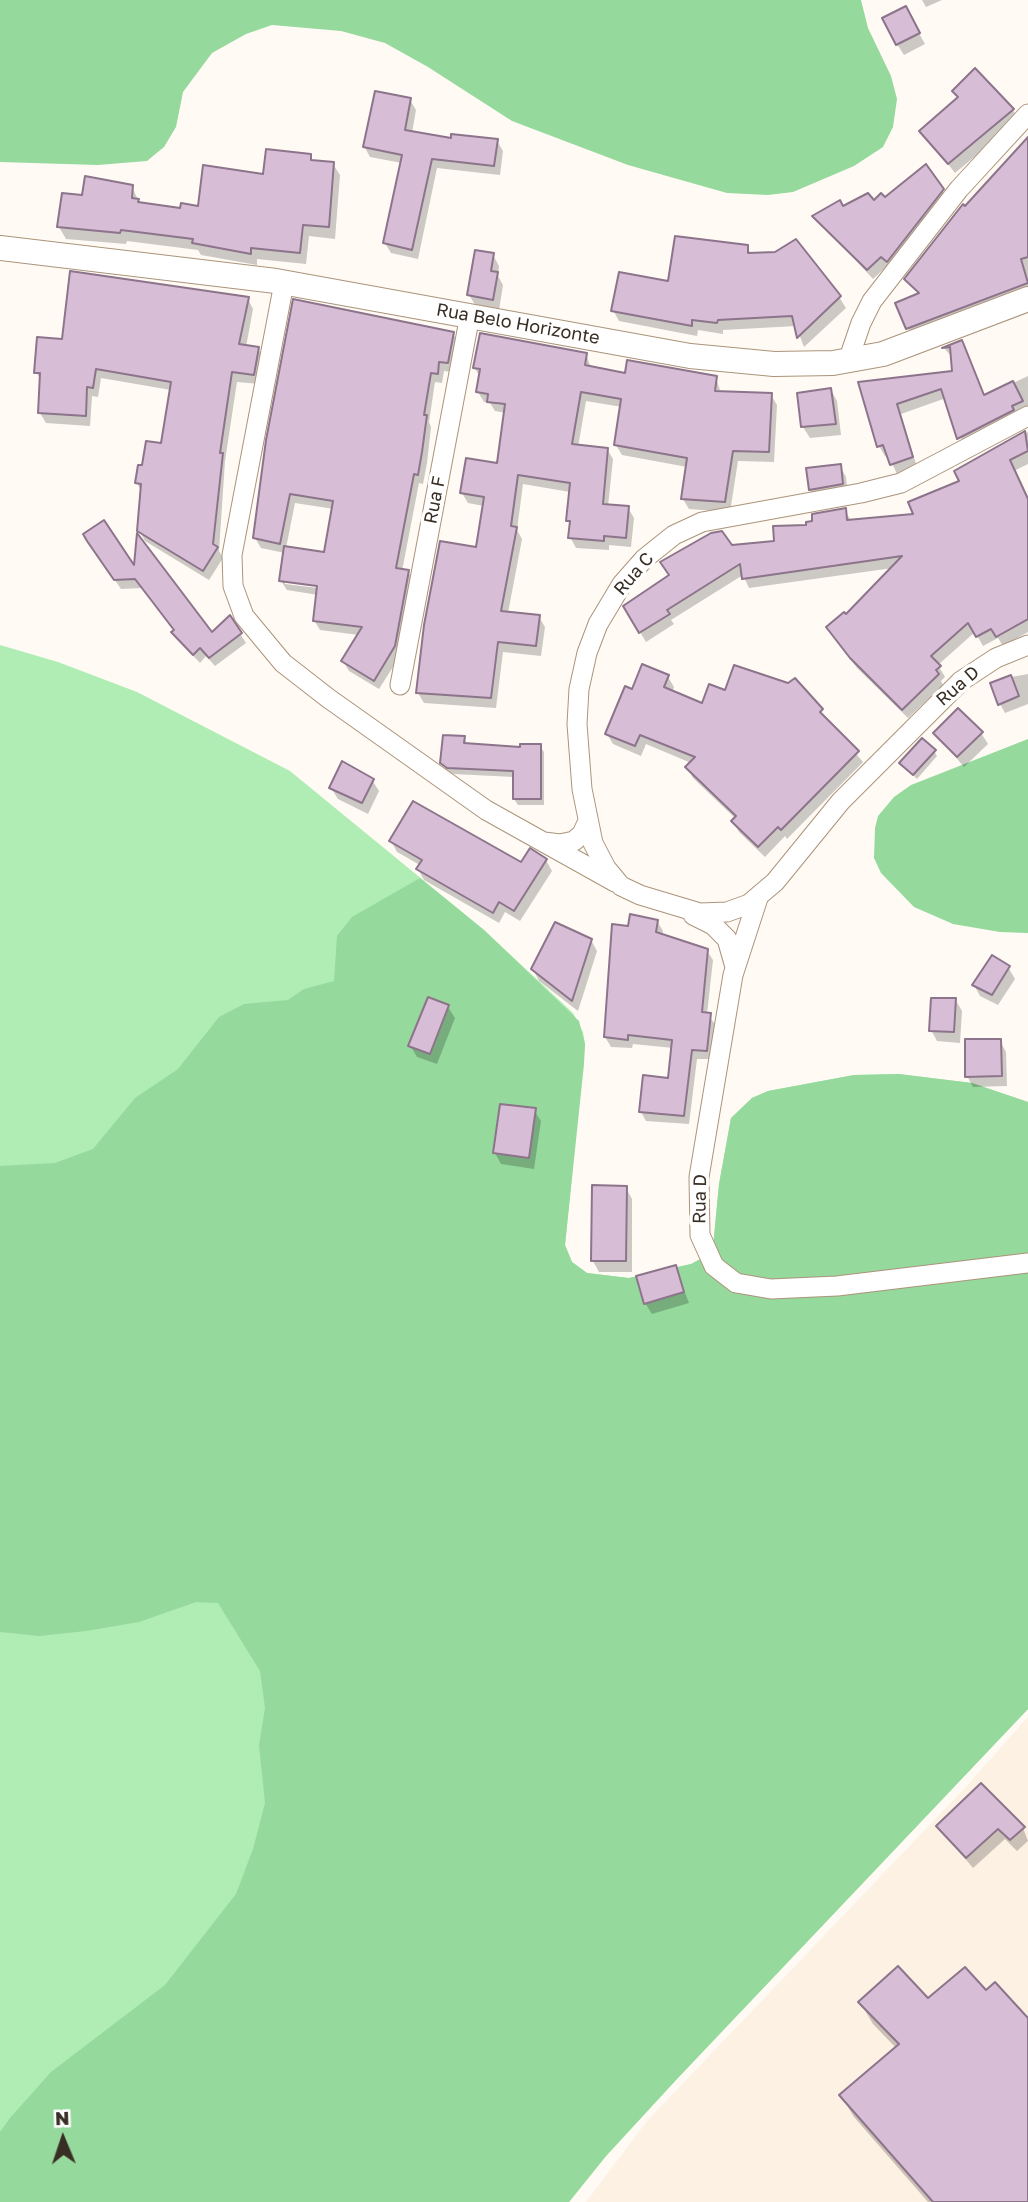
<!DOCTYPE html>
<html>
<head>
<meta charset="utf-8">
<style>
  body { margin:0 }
  #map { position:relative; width:1028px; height:2202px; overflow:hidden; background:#fffaf4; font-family:"Golos Text",sans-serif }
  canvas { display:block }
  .north { position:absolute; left:28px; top:2104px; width:70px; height:70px; -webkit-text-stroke:5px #fff; paint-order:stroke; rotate:358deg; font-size:19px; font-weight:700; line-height:28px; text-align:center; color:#382e24 }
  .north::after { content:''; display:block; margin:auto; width:24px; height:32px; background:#382e24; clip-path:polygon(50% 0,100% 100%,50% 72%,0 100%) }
</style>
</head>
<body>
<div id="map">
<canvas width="1028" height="2202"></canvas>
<div class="north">N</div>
</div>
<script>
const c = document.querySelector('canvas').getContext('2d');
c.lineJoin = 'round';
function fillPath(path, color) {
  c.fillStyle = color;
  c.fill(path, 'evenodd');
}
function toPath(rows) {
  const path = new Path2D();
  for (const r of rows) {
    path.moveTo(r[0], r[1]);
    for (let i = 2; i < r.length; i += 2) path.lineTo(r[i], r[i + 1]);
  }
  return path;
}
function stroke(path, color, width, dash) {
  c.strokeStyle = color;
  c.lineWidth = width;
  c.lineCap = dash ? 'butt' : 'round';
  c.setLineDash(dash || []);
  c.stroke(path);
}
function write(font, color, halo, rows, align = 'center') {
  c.font = font + ' "Golos Text",sans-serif';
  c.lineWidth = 7;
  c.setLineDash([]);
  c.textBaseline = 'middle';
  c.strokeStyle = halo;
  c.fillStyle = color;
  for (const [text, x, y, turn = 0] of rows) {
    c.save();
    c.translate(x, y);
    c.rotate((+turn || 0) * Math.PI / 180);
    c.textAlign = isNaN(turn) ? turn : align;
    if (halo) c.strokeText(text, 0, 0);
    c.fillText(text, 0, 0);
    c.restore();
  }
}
fillPath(toPath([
  [1028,1717,1028,2202,586,2202,647,2121,961,1792]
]), '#fdf1e4');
fillPath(toPath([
  [0,645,58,662,137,692,290,771,484,930,573,1013,583,1032,585,1044,565,1245,572,1262,587,1273,629,1278,691,1264,708,1255,713,1247,719,1184,731,1118,752,1098,768,1091,854,1075,899,1074,972,1083,1028,1102,1028,1709,676,2080,606,2156,569,2202,0,2202]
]), '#afedb4');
fillPath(toPath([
  [0,0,861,0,868,28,891,76,897,99,893,127,883,147,854,166,793,192,768,195,727,193,628,165,512,121,428,67,385,43,341,31,272,25,246,34,212,53,183,92,176,127,164,147,147,161,98,165,0,162],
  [1028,739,1028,933,1000,932,953,924,914,907,881,873,874,858,875,828,878,816,894,797,911,785],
  [420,878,484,930,579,1021,585,1044,584,1064,565,1245,572,1262,587,1273,629,1278,691,1264,708,1255,713,1247,719,1184,731,1118,752,1098,768,1091,854,1075,899,1074,972,1083,1028,1102,1028,1709,676,2080,606,2156,569,2202,0,2202,0,2132,10,2118,51,2072,165,1985,236,1894,253,1849,265,1803,259,1745,265,1708,260,1671,218,1603,196,1602,139,1622,86,1631,39,1636,0,1632,0,1166,55,1163,93,1149,135,1098,178,1069,219,1017,244,1004,288,1000,304,989,334,981,337,936,352,917]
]), '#95d99c');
fillPath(toPath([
  [922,0,942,0,926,7],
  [911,19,925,44,904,55,897,44],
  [954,91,1013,110,1019,120,955,173,922,131,959,99],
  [410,100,416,110,412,133,452,140,497,141,503,151,500,175,437,168,418,259,391,253,385,243,402,163,370,157,364,146],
  [1028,140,1028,294,913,338,897,304,919,295,907,279,998,170],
  [310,156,314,162,333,164,340,175,335,239,309,236,306,264,257,259,257,265,201,255,198,250,127,241,126,244,66,239,59,227,84,197,132,187,140,204,182,210,199,208],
  [942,190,948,200,893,270,888,265,873,279,815,216,885,199],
  [747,247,751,254,839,297,846,308,804,347,796,326,723,330,723,334,698,330,697,336,619,321,613,310],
  [493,255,499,266,498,276,503,285,499,310,476,306,469,295],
  [248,299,253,309,246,347,258,349,264,358,259,384,237,382,225,461,219,551,223,558,209,580,145,541,139,530,142,493,137,483,143,467,162,445,171,390,101,378,98,397,92,396,90,426,46,423,40,413,42,382,36,372,64,341],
  [453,334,459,343,453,372,444,371,442,383,435,382,429,422,431,427,427,463,423,484,419,483,402,571,408,572,414,581,400,656,379,689,349,671,343,661,359,635,320,630,314,620,318,595,287,590,281,581,285,553,261,548,255,538,269,441],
  [295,503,334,509,325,554,286,548],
  [285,580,326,586,326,589,285,584],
  [962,342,985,396,1028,376,1028,415,965,448,946,398,901,414,917,467,897,474,888,455,885,456,879,446,861,384,954,373,952,357,944,348],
  [586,354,591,368,626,375,716,378,721,393,771,395,777,405,774,462,738,461,730,512,689,509,683,499,687,467,622,455,616,445,622,407,586,401,578,447,607,449,613,459,608,506,628,508,634,518,631,547,609,545,609,550,576,548,570,537,571,526,568,520,570,492,523,484,517,530,522,539,508,613,539,617,545,627,541,656,503,652,496,708,424,703,418,693,477,549,484,506,468,503,462,493,498,465,506,413,495,411,490,403,484,402,478,392,480,377,474,367],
  [831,390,837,401,841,435,810,438,803,427],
  [1028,432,1028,464,1014,471,1028,500,1028,632,1003,646,998,638,983,646,975,632,938,665,945,677,941,681,943,685,908,718,857,668,834,637,846,617,893,568,749,588,743,575,671,620,674,624,646,642,625,607,732,547,776,542,845,510,851,521,915,515,962,482,956,471],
  [840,466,846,477,848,495,817,501,810,490],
  [90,544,135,570,212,635,230,618,246,643,215,666,206,656,200,663,179,641,175,631,142,588,121,589],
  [1028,674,1028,704,1005,713,1000,704,1011,677],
  [668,677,674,687,672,693,703,706,727,692,789,685,794,680,863,762,787,839,785,836,765,857,739,832,733,822,736,819,693,778,687,767,691,763,646,744,641,756,613,744,607,734,633,691],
  [935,733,981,733,988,744,964,767],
  [464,738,468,745,522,749,540,746,544,752,544,805,518,805,514,799,514,777,453,774,446,770,442,762],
  [934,751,937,756,917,779,901,763],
  [372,780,379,791,368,814,338,799,331,788],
  [391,841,522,864,546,860,552,871,520,921,505,912,499,923,424,880,418,869,420,865,397,852],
  [657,921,663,931,662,936,707,951,713,960,707,1014,715,1024,711,1059,697,1059,689,1124,646,1121,641,1112,669,1080,673,1048,633,1044,632,1048,611,1047,605,1037,629,928],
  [591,940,597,951,578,1011,539,981,533,969],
  [1008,967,1015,979,998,1005,980,996,974,985],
  [955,999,962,1011,960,1043,937,1041,931,1030],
  [448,1007,455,1018,437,1064,417,1057,410,1045],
  [1000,1041,1006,1052,1007,1086,973,1087,967,1076],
  [534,1110,541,1121,534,1169,501,1164,495,1153],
  [626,1188,632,1199,632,1272,599,1272,593,1261],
  [675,1267,689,1303,652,1314,645,1303],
  [981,1786,1023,1828,1028,1841,1017,1851,1005,1839,973,1868,938,1826],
  [986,1992,1028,2021,1028,2202,928,2202,854,2117,841,2096,896,2048,873,2024,860,2002,928,2000]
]), '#0003');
const building = toPath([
  [906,6,920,33,896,45,882,18,906,6],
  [975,68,1014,109,948,164,919,131,958,97,952,91,975,68],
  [375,91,411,98,405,130,451,138,451,134,498,139,494,166,432,159,412,250,383,243,402,155,363,147,375,91],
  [1028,137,1028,257,1021,259,1028,283,906,329,895,303,919,293,904,279,963,204,965,206,1028,137],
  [266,149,311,154,311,160,334,162,329,227,303,225,300,253,251,248,251,254,192,243,193,239,121,230,120,233,57,227,62,193,82,195,85,176,133,185,132,198,139,199,138,202,180,208,181,203,198,206,203,165,263,174,266,149],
  [926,164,944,189,887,262,881,257,867,270,812,216,840,200,843,206,868,193,874,200,881,193,885,197,926,164],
  [675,236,748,245,748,253,775,252,796,239,841,296,797,338,792,316,718,320,717,323,692,320,692,326,611,311,619,272,668,281,675,236],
  [475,250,494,253,491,271,498,272,493,300,467,295,475,250],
  [70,271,249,297,239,344,259,347,254,375,232,372,220,453,223,453,213,544,218,547,203,571,137,531,141,484,135,483,138,465,142,465,146,441,161,443,171,382,96,369,93,388,87,387,86,416,38,413,40,373,34,373,37,337,62,339,70,271],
  [293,299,454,332,448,363,439,362,438,374,431,373,424,415,427,415,422,452,418,475,414,474,396,568,409,570,395,646,374,681,341,661,362,627,313,621,317,586,279,581,284,546,324,552,333,501,290,494,280,544,253,538,266,440,293,299],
  [480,333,587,353,585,365,625,373,627,360,717,376,715,391,772,393,769,452,733,451,725,502,681,499,687,458,614,445,621,399,581,392,572,444,608,448,603,504,629,506,626,538,604,536,604,541,568,538,570,521,566,521,570,483,518,475,511,526,517,527,501,611,540,615,536,646,498,642,491,698,416,693,424,625,440,541,476,547,484,497,460,493,466,458,497,463,505,404,487,402,488,394,476,392,480,369,473,368,480,333],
  [962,340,984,395,1013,381,1023,401,1012,406,1014,410,957,439,941,389,897,404,913,457,890,465,883,445,877,447,858,382,952,371,950,347,942,348,962,340],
  [831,388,836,424,801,427,797,393,831,388],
  [1025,431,1028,451,1010,460,1028,499,1028,619,996,637,991,629,976,637,968,623,931,656,941,666,936,670,939,674,902,710,850,658,826,627,844,612,846,614,902,556,742,579,740,564,667,610,670,614,639,633,623,606,669,575,660,562,711,533,722,531,732,545,774,541,773,526,806,525,806,522,812,521,812,514,846,508,847,520,913,514,908,502,959,481,954,471,1025,431],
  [841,464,843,484,809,490,806,468,841,464],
  [104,520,134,565,137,533,212,632,230,615,242,633,209,658,200,648,193,655,171,632,174,630,135,579,114,580,87,541,83,534,104,520],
  [642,664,669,675,664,687,702,703,709,684,725,690,734,665,788,683,795,678,823,709,820,712,859,751,781,830,778,827,758,847,731,821,736,816,685,767,695,757,640,735,635,746,605,734,625,686,632,689,642,664],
  [1011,675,1019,696,998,705,990,683,1011,675],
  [958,708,983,732,957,757,933,733,958,708],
  [443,735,465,736,464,743,520,747,520,744,541,744,541,799,513,799,513,771,447,768,440,763,443,735],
  [922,738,936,750,913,775,899,763,922,738],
  [342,761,374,779,362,803,329,788,342,761],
  [413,801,521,862,530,848,547,859,514,911,499,902,493,913,416,869,422,860,389,841,413,801],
  [630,914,658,920,656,932,708,949,702,1012,711,1013,707,1051,692,1050,684,1116,639,1112,643,1075,668,1078,672,1040,628,1035,628,1040,604,1037,612,924,628,926,630,914],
  [555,922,592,939,572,1001,531,969,555,922],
  [992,955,1010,966,992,995,972,985,992,955],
  [428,997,449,1005,430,1054,408,1046,428,997],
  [931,998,956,998,954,1032,929,1031,931,998],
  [965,1039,1001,1039,1002,1076,965,1077,965,1039],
  [500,1104,536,1108,529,1158,493,1153,500,1104],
  [592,1185,627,1186,626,1261,591,1261,592,1185],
  [676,1265,684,1292,644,1304,636,1276,676,1265],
  [981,1783,1025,1827,1010,1840,998,1829,966,1858,936,1826,981,1783],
  [898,1966,928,1998,965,1967,986,1990,995,1982,1028,2018,1028,2202,933,2202,839,2095,899,2044,858,2002,898,1966]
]);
fillPath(building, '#d8bdd6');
stroke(building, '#8c748b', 2);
const minor = toPath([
  [284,283,232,555,233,586,244,616,283,663,328,698,486,810,615,882],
  [848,361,861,323,872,301,959,189,1028,114],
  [1028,416,901,483,861,493,702,522,674,535,644,559,622,584,598,624,587,653,579,689,577,724,582,789,593,843,606,868,621,886,640,895,700,913,727,912,749,904,775,882,841,801,961,681,996,658,1028,645],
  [400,685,470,315],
  [544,842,560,844,574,841,582,834,587,823],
  [758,898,733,975,699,1177,700,1235,714,1266,736,1283,771,1289,837,1286,1028,1263],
  [693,915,713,925,727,939,735,967]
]);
const tertiary = toPath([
  [0,248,276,281,690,356,774,364,833,363,883,354,1028,299]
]);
stroke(minor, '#ab947b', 21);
stroke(tertiary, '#ab947b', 26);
stroke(minor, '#fff', 19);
stroke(tertiary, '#fff', 24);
write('18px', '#382e24', '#fff', [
  ["Rua Belo Horizonte",518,324,10],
  ["Rua F",435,500,-79],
  ["Rua C",634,574,-49],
  ["Rua D",958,686,-41],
  ["Rua D",700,1199,-89]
]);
</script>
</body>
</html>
